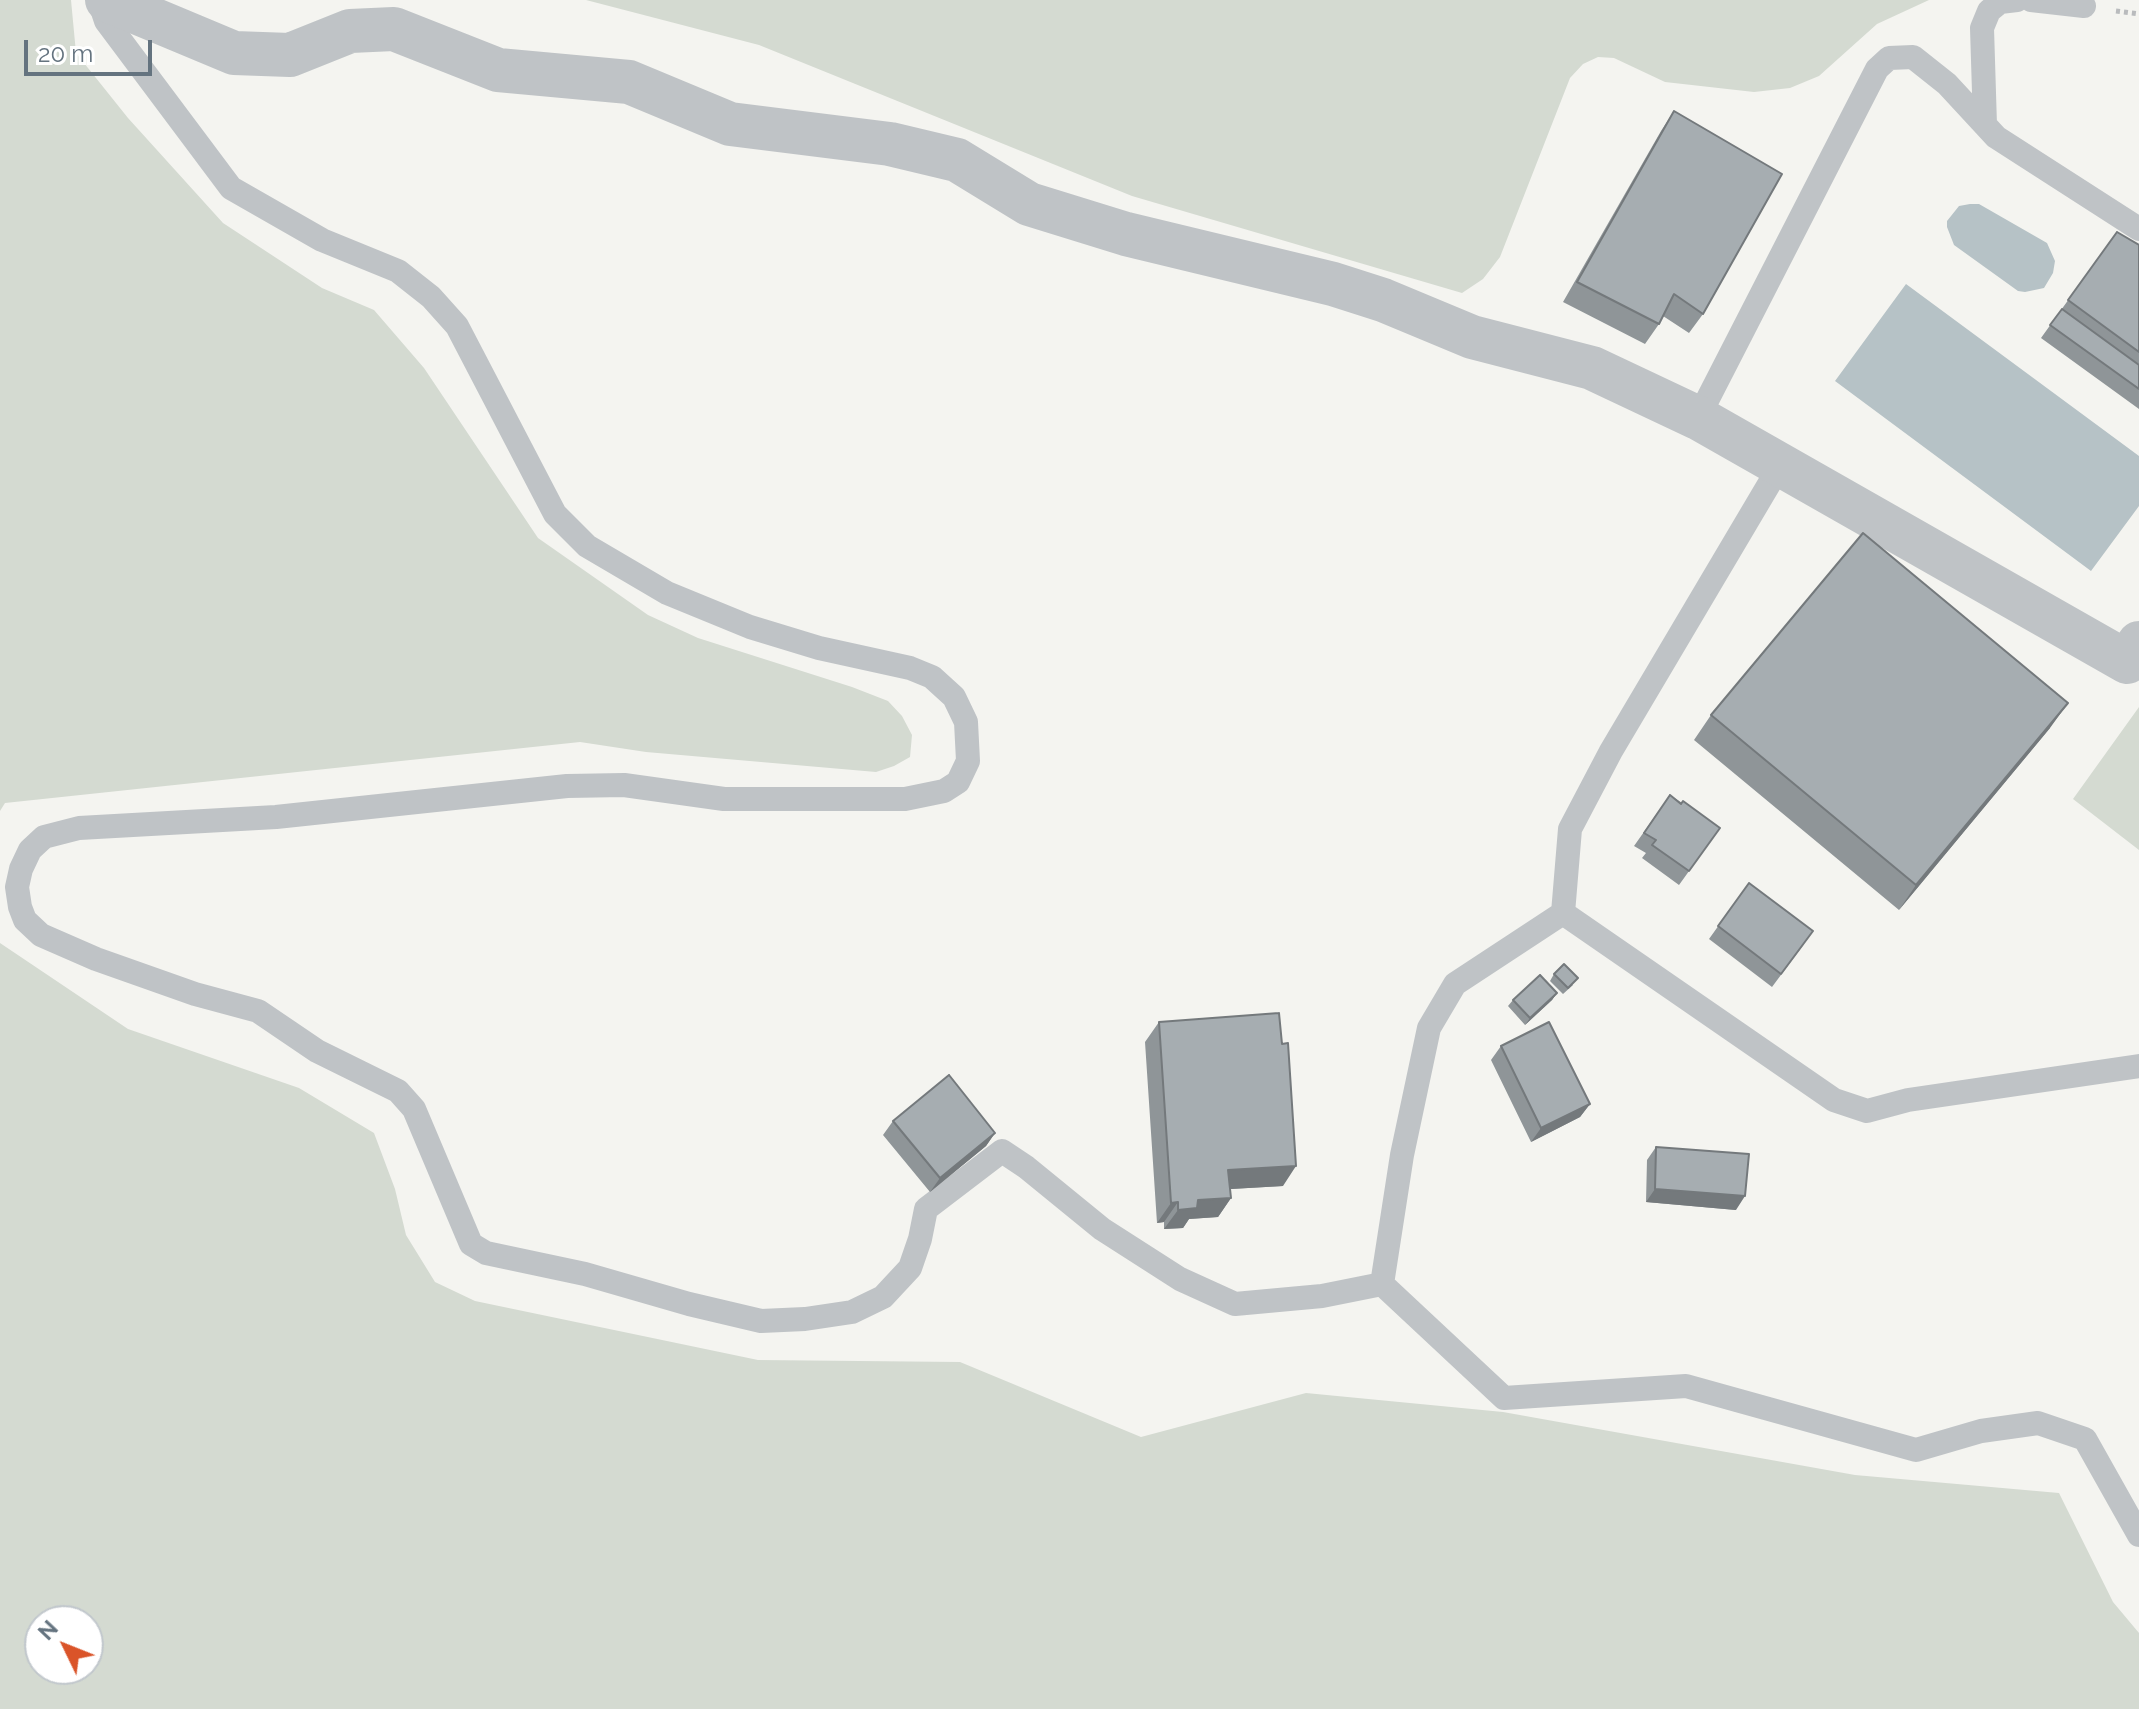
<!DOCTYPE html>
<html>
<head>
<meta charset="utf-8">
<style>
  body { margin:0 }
  #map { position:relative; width:2139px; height:1709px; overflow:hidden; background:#f4f4f0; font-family:Raleway,sans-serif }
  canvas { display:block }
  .north { position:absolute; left:24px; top:1605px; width:80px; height:80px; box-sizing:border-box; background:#fff; border:2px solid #c1c7cc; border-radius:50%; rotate:313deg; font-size:22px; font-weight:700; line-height:32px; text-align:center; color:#64737f }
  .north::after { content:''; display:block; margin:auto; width:28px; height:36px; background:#da5429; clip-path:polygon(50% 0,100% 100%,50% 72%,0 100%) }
  .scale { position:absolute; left:24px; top:40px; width:128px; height:36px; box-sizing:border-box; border:4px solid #64737f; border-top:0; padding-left:10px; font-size:24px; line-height:28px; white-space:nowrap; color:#64737f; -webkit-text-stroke:6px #fff; paint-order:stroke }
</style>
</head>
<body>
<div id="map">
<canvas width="2139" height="1709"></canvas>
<div class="north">N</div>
<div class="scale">20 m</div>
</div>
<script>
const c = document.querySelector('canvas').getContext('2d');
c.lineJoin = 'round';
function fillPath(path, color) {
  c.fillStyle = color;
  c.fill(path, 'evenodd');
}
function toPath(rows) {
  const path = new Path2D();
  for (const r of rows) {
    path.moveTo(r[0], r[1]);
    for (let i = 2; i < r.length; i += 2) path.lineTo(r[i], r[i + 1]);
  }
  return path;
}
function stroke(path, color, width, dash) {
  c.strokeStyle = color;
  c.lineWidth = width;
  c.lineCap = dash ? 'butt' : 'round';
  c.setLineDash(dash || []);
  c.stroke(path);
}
fillPath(toPath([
  [0,0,71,0,76,53,128,118,223,223,322,288,374,310,424,368,538,538,648,615,698,638,852,687,888,701,902,716,912,735,910,757,894,766,876,772,646,752,580,742,5,803,0,811],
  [586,0,1929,0,1877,24,1819,76,1790,88,1754,92,1665,82,1614,58,1598,57,1583,64,1570,78,1500,257,1483,279,1462,293,1132,196,759,45],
  [2139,707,2139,850,2073,799],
  [0,943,128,1029,299,1088,374,1133,395,1189,406,1235,435,1282,475,1301,758,1360,960,1362,1141,1437,1306,1393,1503,1412,1855,1475,2059,1493,2113,1602,2139,1633,2139,1709,0,1709],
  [40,1621,88,1621,88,1669,40,1669]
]), '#d4dad1');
fillPath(toPath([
  [1970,204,1979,204,2047,243,2055,261,2053,273,2044,288,2025,292,2018,291,1954,245,1947,227,1947,221,1959,206],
  [1906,284,2139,456,2139,506,2091,571,1835,381]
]), '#b6c2c6');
stroke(toPath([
  [2116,11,2139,14]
]), '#b9bbbd', 5, [4, 4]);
stroke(toPath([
  [99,0,106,21,231,188,322,240,398,271,431,297,457,326,555,514,587,546,667,593,750,627,819,648,910,668,932,677,954,697,966,722,968,761,958,782,944,791,905,799,724,799,624,785,567,786,276,817,79,828,44,837,30,850,21,869,17,887,20,907,25,920,41,935,96,959,195,994,258,1011,317,1051,398,1091,414,1109,471,1244,486,1253,585,1274,689,1304,761,1321,805,1319,852,1312,883,1297,910,1268,920,1239,926,1209,1002,1151,1026,1167,1102,1229,1180,1279,1235,1304,1322,1296,1382,1284,1504,1398,1686,1386,1916,1450,1981,1431,2038,1423,2085,1439,2139,1535],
  [2031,0,2084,6],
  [1985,125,1982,28,1989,11,2000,2,2017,0],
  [1698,418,1877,69,1889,58,1913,57,1947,84,1996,137,2139,229],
  [1563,913,1834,1100,1867,1111,1908,1100,2139,1066],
  [1382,1284,1402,1155,1429,1028,1455,984,1563,913,1570,829,1611,751,1781,464]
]), '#bfc3c6', 24);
stroke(toPath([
  [107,0,234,53,290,55,350,31,394,29,498,70,629,82,730,124,890,144,957,160,1029,204,1126,234,1333,284,1383,300,1472,337,1592,368,1698,418,2127,662,2139,643]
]), '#bfc3c6', 44);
fillPath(toPath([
  [1674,111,1703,314,1689,333,1663,316,1659,324,1645,344,1563,302,1661,131],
  [2117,232,2139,245,2139,409,2041,338],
  [1711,715,2050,728,1899,910,1694,740],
  [1670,795,1720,828,1679,885,1642,858,1646,853,1634,846],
  [1749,883,1804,944,1772,987,1709,939],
  [1554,974,1573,985,1563,994,1550,981],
  [1557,993,1552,1000,1525,1025,1508,1006,1513,1000],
  [1159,1022,1283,1186,1230,1189,1231,1198,1218,1217,1189,1219,1183,1228,1164,1229,1164,1222,1157,1223,1145,1042],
  [1501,1046,1590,1104,1580,1117,1531,1142,1491,1060],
  [893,1121,995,1133,986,1146,930,1192,883,1135],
  [1656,1147,1736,1210,1646,1202,1647,1160]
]), '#8f9598');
fillPath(toPath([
  [2068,703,2050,728,1899,910,1916,885],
  [1557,993,1552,1000,1525,1025,1530,1018],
  [1590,1104,1580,1117,1531,1142,1541,1128],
  [995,1133,986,1146,930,1192,940,1178],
  [1296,1166,1283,1186,1214,1190,1228,1170],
  [1655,1189,1745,1196,1736,1210,1646,1202],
  [1231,1198,1218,1217,1189,1219,1183,1228,1164,1229,1178,1210,1198,1200],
  [1178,1202,1164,1222,1157,1223,1171,1203]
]), '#74797c');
const building = toPath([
  [1674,111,1782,174,1703,314,1674,294,1659,324,1577,282,1674,111],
  [2117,232,2139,245,2139,352,2068,300,2117,232],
  [2062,309,2139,365,2139,389,2050,325,2062,309],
  [1863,533,2068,703,1916,885,1711,715,1863,533],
  [1670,795,1681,804,1683,801,1720,828,1689,871,1652,845,1656,840,1644,833,1670,795],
  [1749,883,1813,931,1781,974,1718,926,1749,883],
  [1564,964,1578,978,1568,988,1554,974,1564,964],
  [1540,975,1557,993,1530,1018,1513,1000,1540,975],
  [1279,1013,1282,1044,1288,1043,1296,1166,1228,1170,1231,1198,1198,1200,1197,1208,1178,1210,1178,1202,1171,1203,1159,1022,1279,1013],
  [1549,1022,1590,1104,1541,1128,1501,1046,1549,1022],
  [949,1075,995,1133,940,1178,893,1121,949,1075],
  [1656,1147,1749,1154,1745,1196,1655,1189,1656,1147]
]);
fillPath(building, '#a6adb1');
stroke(building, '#74797c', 2);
</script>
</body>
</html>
